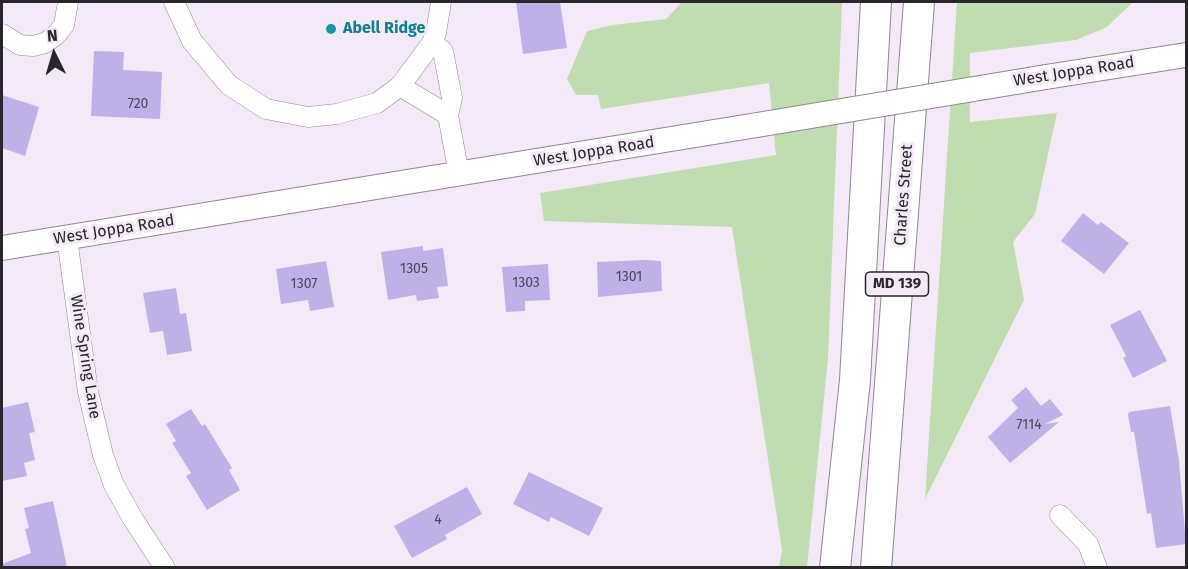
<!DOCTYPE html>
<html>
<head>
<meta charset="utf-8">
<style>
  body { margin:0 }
  #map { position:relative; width:1188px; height:569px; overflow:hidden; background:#f4eaf7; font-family:"Fira Sans",sans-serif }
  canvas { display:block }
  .frame { position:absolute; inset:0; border:3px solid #29262b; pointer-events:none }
  .north { position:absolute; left:24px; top:24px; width:60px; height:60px; -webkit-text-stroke:4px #f4eaf7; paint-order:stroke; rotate:355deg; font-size:16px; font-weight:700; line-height:24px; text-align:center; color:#29262b }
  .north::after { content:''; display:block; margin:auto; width:21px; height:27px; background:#29262b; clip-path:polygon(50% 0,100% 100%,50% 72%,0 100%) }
</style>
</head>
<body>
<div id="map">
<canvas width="1188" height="569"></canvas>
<div class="frame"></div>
<div class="north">N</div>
</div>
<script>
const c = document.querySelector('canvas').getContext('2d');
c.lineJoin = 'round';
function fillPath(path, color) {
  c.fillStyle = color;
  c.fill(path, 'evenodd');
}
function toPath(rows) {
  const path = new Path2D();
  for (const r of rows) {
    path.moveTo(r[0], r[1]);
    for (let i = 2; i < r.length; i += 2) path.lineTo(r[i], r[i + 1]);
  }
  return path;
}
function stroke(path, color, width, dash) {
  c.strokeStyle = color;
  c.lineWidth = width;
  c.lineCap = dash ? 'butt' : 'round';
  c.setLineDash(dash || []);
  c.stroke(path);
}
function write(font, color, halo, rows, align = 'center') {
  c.font = font + ' "Fira Sans",sans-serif';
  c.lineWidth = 6;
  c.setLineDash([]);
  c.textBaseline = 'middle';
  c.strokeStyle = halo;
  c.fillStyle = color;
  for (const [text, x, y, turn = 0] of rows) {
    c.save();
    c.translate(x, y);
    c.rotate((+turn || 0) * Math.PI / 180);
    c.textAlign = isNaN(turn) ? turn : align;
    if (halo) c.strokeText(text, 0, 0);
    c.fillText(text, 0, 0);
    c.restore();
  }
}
fillPath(toPath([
  [682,2,842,2,828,358,807,567,779,567,782,550,732,227,544,221,540,193,776,155,769,83,601,109,598,95,576,95,567,79,587,31,613,25,666,19],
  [957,2,1133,2,1107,27,1076,40,970,53,970,122,1057,113,1035,214,1013,242,1024,300,925,499]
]), '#c0dcb0');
fillPath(toPath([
  [516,2,560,2,567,48,523,54],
  [94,51,124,52,123,70,162,72,160,119,91,116],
  [2,95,39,107,25,156,2,148],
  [1083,213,1098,225,1101,222,1129,243,1104,274,1061,241],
  [423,246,423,251,443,248,448,286,437,287,439,298,417,301,416,295,388,300,381,252],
  [644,260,661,261,662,291,598,297,597,262],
  [326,261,334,307,310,311,308,300,281,304,276,269],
  [548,264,550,300,525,301,525,311,506,312,502,267],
  [176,288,180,314,186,313,192,351,167,355,163,331,150,333,143,293],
  [1140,310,1167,361,1133,378,1123,358,1126,356,1110,325],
  [1026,387,1041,406,1050,399,1063,415,1045,424,1059,422,1010,463,988,437,1018,408,1011,400],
  [28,402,35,432,29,433,35,460,24,463,27,476,2,481,2,408],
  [1170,406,1179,461,1186,544,1156,548,1151,513,1147,514,1134,432,1131,432,1128,415,1129,412],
  [191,409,202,426,205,424,232,468,229,470,240,490,207,510,186,476,191,473,172,443,176,441,166,424],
  [529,472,603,508,589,536,551,517,549,522,513,504],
  [467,487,482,514,445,535,447,539,412,558,394,526],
  [53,501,67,567,2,567,2,564,31,553,25,529,29,528,24,508]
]), '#bdb1e8');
const minor = toPath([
  [174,2,192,41,229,85,266,109,308,117,337,114,377,103,400,86,432,43,436,33,441,2],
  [2,34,20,45,33,46,45,43,56,35,64,25,68,2],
  [432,43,443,51,452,98,448,115,459,174],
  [400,86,448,115],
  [67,238,88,392,103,455,114,485,133,519,165,568],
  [1060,515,1088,544,1097,568]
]);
const tertiary = toPath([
  [1046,77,1186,55],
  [2,248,757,125]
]);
const primary = toPath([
  [835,568,855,380,876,2],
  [876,568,919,2]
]);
stroke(minor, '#918894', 21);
stroke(tertiary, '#918894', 26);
stroke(primary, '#918894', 32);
stroke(minor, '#fff', 20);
stroke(tertiary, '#fff', 24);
stroke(primary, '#fff', 30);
const tertiaryBridge = toPath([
  [757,125,1046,77]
]);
stroke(tertiaryBridge, '#918894', 26, []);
stroke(tertiaryBridge, '#fff', 24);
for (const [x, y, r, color] of [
  [331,29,6,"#0f9aa8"]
]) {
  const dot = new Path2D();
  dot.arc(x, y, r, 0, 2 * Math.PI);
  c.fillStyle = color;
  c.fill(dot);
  stroke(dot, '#f4eaf7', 2);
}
write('14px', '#4e495a', null, [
  ["720",138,104],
  ["1305",414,269],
  ["1301",629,277],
  ["1303",526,283],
  ["1307",304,284],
  ["7114",1029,425],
  ["4",438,520]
]);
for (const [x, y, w] of [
  [897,284,63]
]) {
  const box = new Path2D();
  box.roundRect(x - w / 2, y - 12, w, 24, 4.5);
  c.fillStyle = '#f4eaf7';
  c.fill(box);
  stroke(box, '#29262b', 1.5);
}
write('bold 15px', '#29262b', null, [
  ["MD 139",897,284]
]);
write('bold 16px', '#0d838f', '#f4eaf7', [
  ["Abell Ridge",343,29]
], 'left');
write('16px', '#29262b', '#f4eaf7', [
  ["West Joppa Road",1074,72,-9],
  ["West Joppa Road",594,152,-9],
  ["Charles Street",904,195,-86],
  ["West Joppa Road",114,230,-9],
  ["Wine Spring Lane",85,357,81]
]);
</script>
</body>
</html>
